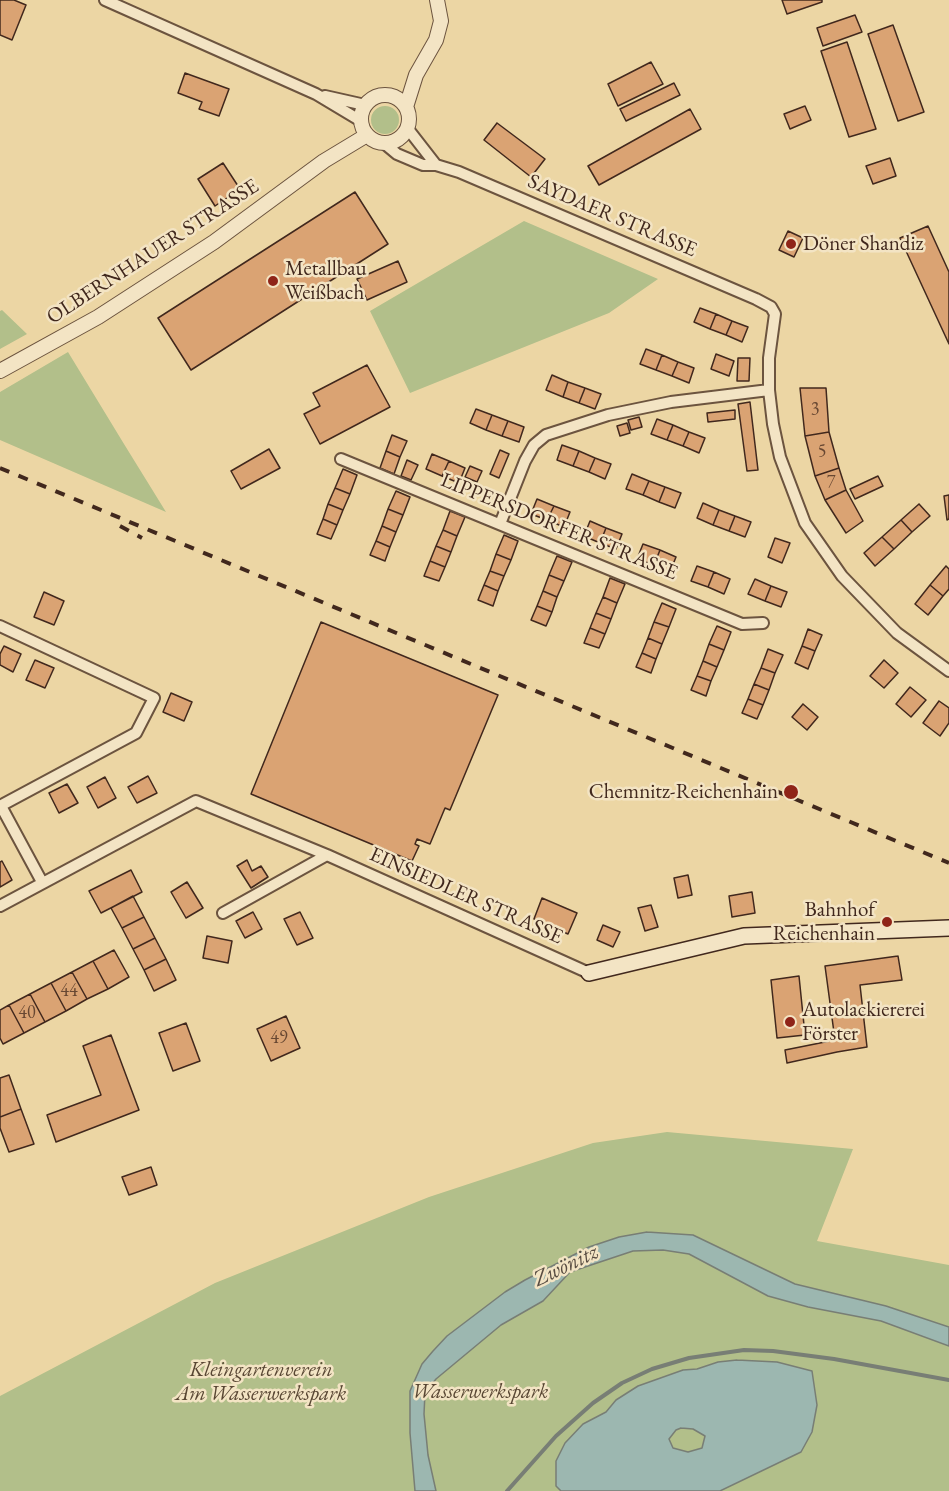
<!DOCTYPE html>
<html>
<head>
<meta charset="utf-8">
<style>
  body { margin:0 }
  canvas { display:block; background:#ecd6a4 }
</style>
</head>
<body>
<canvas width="949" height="1491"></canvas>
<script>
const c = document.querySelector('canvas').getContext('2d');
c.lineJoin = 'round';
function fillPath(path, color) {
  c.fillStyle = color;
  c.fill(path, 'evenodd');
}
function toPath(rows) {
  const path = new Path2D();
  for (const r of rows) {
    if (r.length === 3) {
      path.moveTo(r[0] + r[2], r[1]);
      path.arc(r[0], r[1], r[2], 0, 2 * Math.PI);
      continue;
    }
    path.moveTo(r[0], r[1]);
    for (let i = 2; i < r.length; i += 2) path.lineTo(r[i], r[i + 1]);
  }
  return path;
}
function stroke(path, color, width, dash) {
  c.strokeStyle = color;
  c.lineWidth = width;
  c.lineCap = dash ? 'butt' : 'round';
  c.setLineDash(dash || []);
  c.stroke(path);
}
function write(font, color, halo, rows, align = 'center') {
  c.font = font + ' "EB Garamond",serif';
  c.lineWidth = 5;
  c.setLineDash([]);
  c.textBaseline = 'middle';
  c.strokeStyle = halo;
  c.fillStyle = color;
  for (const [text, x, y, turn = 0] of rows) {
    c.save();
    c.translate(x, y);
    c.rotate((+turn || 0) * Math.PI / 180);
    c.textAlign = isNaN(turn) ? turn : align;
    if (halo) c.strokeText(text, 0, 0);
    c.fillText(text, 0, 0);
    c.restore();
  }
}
fillPath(toPath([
  [385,120,14],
  [524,221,658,279,609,313,410,393,370,311],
  [2,310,27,334,0,349,0,311],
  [68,352,124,444,166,512,0,440,0,392],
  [667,1132,853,1149,817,1241,949,1265,949,1491,720,1491,800,1452,718,1362,697,1369,683,1370,638,1386,616,1400,606,1412,583,1424,565,1443,556,1486,561,1491,0,1491,0,1396,215,1283,429,1197,593,1143],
  [681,1428,693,1429,705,1436,702,1448,688,1452,673,1448,669,1439,676,1430]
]), '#b2bf8a');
const water = toPath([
  [647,1232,693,1235,795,1284,886,1306,949,1327,949,1346,881,1321,808,1307,768,1296,689,1254,663,1250,633,1251,570,1272,543,1301,501,1325,436,1379,425,1393,424,1414,428,1455,436,1491,415,1491,410,1433,410,1391,422,1364,433,1351,447,1336,505,1292,525,1280,589,1247,619,1237,647,1232],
  [737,1360,777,1362,812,1371,817,1405,812,1432,801,1452,720,1491,561,1491,556,1486,556,1461,565,1443,583,1424,606,1412,616,1400,638,1386,683,1370,697,1369,718,1362,737,1360],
  [681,1428,693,1429,705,1436,702,1448,688,1452,673,1448,669,1439,676,1430,681,1428]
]);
fillPath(water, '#9cb7b0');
stroke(water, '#787e75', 1.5);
stroke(toPath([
  [507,1491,556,1436,593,1403,622,1383,652,1369,689,1358,744,1350,773,1351,834,1359,949,1380]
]), '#787e75', 4);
const building = toPath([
  [0,0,14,0,26,5,12,40,0,35,0,0],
  [782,0,822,0,822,2,787,14,782,0],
  [855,15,862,32,823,46,817,28,855,15],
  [893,25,924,112,898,121,868,34,893,25],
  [847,42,876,129,849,137,821,51,847,42],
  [651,62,663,84,618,106,608,84,651,62],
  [185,73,229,89,219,116,199,109,202,102,178,93,185,73],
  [674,83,680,95,626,121,620,109,674,83],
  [805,106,811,120,790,129,784,114,805,106],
  [690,109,701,129,599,185,588,166,690,109],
  [497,123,545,159,531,177,484,140,497,123],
  [890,158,896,176,873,184,866,166,890,158],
  [223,163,240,189,215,206,198,179,223,163],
  [355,192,388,244,191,370,158,318,355,192],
  [928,226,949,272,949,344,900,238,928,226],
  [788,231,803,238,794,257,779,250,788,231],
  [398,261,407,282,367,300,357,279,398,261],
  [700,308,716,314,710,329,694,322,700,308],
  [716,314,732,321,726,335,710,329,716,314],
  [732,321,748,327,742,342,726,335,732,321],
  [646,349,662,355,656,370,640,364,646,349],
  [716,354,734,361,729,376,711,369,716,354],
  [662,355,678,362,672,376,656,370,662,355],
  [738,358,750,358,749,381,737,381,738,358],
  [678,362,694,368,689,383,672,376,678,362],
  [367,365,390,407,320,444,304,414,320,406,313,393,367,365],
  [552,375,568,382,563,397,546,390,552,375],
  [568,382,585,388,579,403,563,397,568,382],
  [585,388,601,394,595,409,579,403,585,388],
  [800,388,826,388,829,432,805,436,800,388],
  [750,402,758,470,747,471,738,404,750,402],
  [476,409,492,415,486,430,470,423,476,409],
  [735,410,735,419,708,422,707,413,735,410],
  [492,415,508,421,502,436,486,430,492,415],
  [639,417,642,427,631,430,628,420,639,417],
  [657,419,673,425,667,440,651,434,657,419],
  [508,421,524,427,519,442,502,436,508,421],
  [627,423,630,433,620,436,617,426,627,423],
  [673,425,689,432,683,446,667,440,673,425],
  [689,432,705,438,699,453,683,446,689,432],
  [829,432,839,468,815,476,805,436,829,432],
  [392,435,407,441,400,457,386,451,392,435],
  [562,445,579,451,573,466,557,460,562,445],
  [269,449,280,468,241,489,231,471,269,449],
  [500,450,509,454,499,478,490,474,500,450],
  [386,451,400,457,394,474,380,468,386,451],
  [579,451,595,458,589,472,573,466,579,451],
  [432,454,449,461,442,476,426,469,432,454],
  [595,458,611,464,605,479,589,472,595,458],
  [407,460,418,465,411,480,401,476,407,460],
  [449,461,465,468,459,483,442,476,449,461],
  [470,466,482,471,477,482,465,477,470,466],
  [839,468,846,490,825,500,815,476,839,468],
  [343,469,357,475,350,494,335,488,343,469],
  [632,474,649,481,643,495,626,489,632,474],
  [878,476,883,486,855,499,850,489,878,476],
  [649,481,665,487,659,502,643,495,649,481],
  [665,487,681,493,675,508,659,502,665,487],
  [335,488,350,494,343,510,328,504,335,488],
  [846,490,863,521,846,533,825,500,846,490],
  [396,491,410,497,403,515,388,509,396,491],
  [949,495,949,519,947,520,944,496,949,495],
  [537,499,554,506,547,520,531,514,537,499],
  [703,503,719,510,713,525,697,518,703,503],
  [328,504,343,510,337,525,323,519,328,504],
  [919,504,930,516,912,532,901,520,919,504],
  [554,506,570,512,564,527,547,520,554,506],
  [388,509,403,515,396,532,382,526,388,509],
  [719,510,735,516,729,531,713,525,719,510],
  [450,511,465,517,457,536,443,530,450,511],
  [735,516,751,522,745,537,729,531,735,516],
  [323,519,337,525,331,539,317,534,323,519],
  [901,520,912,532,894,549,882,537,901,520],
  [590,521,606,528,600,543,584,536,590,521],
  [382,526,396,532,390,547,376,541,382,526],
  [606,528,622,534,616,549,600,543,606,528],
  [443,530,457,536,451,552,436,546,443,530],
  [504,535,518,541,511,560,496,554,504,535],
  [882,537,894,549,875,566,864,553,882,537],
  [775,538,790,543,782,563,768,557,775,538],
  [376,541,390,547,385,561,370,555,376,541],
  [643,544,660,550,654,565,637,559,643,544],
  [436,546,451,552,445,567,430,561,436,546],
  [660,550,676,557,670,572,654,565,660,550],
  [496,554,511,560,504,576,490,571,496,554],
  [557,556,572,562,564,581,549,575,557,556],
  [430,561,445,567,439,581,424,576,430,561],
  [697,566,714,572,708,587,691,581,697,566],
  [946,566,949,569,949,589,943,596,930,585,946,566],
  [490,571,504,576,498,591,484,585,490,571],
  [714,572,730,579,724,594,708,587,714,572],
  [549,575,564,581,557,597,543,591,549,575],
  [610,578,625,584,617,603,603,597,610,578],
  [755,579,771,586,765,601,748,594,755,579],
  [484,585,498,591,493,606,478,600,484,585],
  [930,585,943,596,928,615,915,604,930,585],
  [771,586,787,592,781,607,765,601,771,586],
  [543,591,557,597,552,612,537,606,543,591],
  [44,592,64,601,54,625,34,617,44,592],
  [603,597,617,603,611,619,596,613,603,597],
  [662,603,676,609,669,627,654,622,662,603],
  [537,606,552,612,546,626,531,620,537,606],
  [596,613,611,619,605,634,590,628,596,613],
  [321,622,498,695,450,810,445,808,430,844,417,839,415,844,419,846,412,861,251,794,321,622],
  [654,622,669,627,662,644,648,638,654,622],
  [717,626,731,632,724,650,709,644,717,626],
  [590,628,605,634,599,648,584,643,590,628],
  [808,629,822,635,815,651,802,646,808,629],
  [648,638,662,644,656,659,642,653,648,638],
  [709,644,724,650,717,667,703,661,709,644],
  [4,646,21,654,13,672,0,665,0,654,4,646],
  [802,646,815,651,808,669,795,663,802,646],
  [768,649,783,655,775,673,761,668,768,649],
  [642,653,656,659,651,673,636,667,642,653],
  [35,660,54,668,45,688,26,680,35,660],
  [884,660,898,673,884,688,870,676,884,660],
  [703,661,717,667,711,681,697,676,703,661],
  [761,668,775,673,769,690,754,684,761,668],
  [697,676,711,681,706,696,691,690,697,676],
  [754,684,769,690,763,705,748,699,754,684],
  [910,687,926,700,911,717,896,704,910,687],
  [171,693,192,702,184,721,163,712,171,693],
  [748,699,763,705,757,719,742,713,748,699],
  [939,701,949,708,949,723,940,736,923,723,939,701],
  [803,704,818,717,807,730,792,717,803,704],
  [148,776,157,793,137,803,128,787,148,776],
  [105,777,116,798,98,808,87,787,105,777],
  [67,784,78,803,59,813,49,793,67,784],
  [247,860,252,871,261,866,268,877,251,888,237,866,247,860],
  [2,861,12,880,0,887,0,862,2,861],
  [131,870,142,892,101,913,89,891,131,870],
  [688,875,692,895,678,898,674,878,688,875],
  [187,882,203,908,186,918,171,892,187,882],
  [752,892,755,913,732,917,729,896,752,892],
  [133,896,144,917,122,928,111,908,133,896],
  [542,898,577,913,568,934,534,919,542,898],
  [651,905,658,927,645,931,638,908,651,905],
  [253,912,262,929,245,938,236,921,253,912],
  [300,912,313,938,297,945,284,919,300,912],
  [144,917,155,938,133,949,122,928,144,917],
  [603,925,620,932,613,947,597,940,603,925],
  [207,936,232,941,228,963,203,958,207,936],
  [155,938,166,959,144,970,133,949,155,938],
  [114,950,129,977,108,989,93,961,114,950],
  [898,956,902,980,860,985,867,1047,837,1052,787,1063,785,1050,835,1040,825,966,898,956],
  [166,959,176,980,154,991,144,970,166,959],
  [93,961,108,989,87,999,72,972,93,961],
  [72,972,87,999,66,1011,51,983,72,972],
  [799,976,805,1035,777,1038,771,980,799,976],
  [51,983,66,1011,45,1022,30,994,51,983],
  [30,994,45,1022,24,1033,9,1005,30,994],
  [9,1005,24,1033,3,1044,0,1038,0,1010,9,1005],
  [286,1016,300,1048,271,1061,257,1029,286,1016],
  [186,1023,200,1061,173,1071,159,1033,186,1023],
  [111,1035,139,1110,56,1142,47,1115,101,1095,83,1046,111,1035],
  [9,1075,21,1109,0,1117,0,1078,9,1075],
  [21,1109,34,1144,9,1152,0,1128,0,1117,21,1109],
  [151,1167,157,1185,129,1195,122,1177,151,1167]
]);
fillPath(building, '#daa373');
stroke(building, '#41281d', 1.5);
const minor = toPath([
  [105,0,316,94,361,121],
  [325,96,365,105],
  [408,129,436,165],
  [385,144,397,154,423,165,436,165,459,172,756,299,771,307,775,314,769,358,769,390,773,424,780,457,805,523,842,576,897,633,949,671],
  [341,459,742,624,763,623],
  [500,524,525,461,534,445,546,435,608,415,671,402,769,390],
  [0,626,154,698,136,733,0,806],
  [1,806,42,882],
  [0,906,196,801,327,855,589,973],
  [223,913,327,855]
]);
const tertiary = toPath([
  [385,119,24],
  [406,107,416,75,436,40,441,21,437,0],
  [0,371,98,317,214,242,324,161,367,135]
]);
const secondary = toPath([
  [589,973,744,936,949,928]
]);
stroke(minor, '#6c543f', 14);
stroke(tertiary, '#6c543f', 16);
stroke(secondary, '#41281d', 18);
stroke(minor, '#f3e4c4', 10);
stroke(tertiary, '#f3e4c4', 14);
stroke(secondary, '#f3e4c4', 15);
stroke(toPath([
  [0,468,949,863],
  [120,526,142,538]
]), '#41281d', 4, [10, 10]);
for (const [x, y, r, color] of [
  [791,244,6,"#8f2418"],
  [273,281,6,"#8f2418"],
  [791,792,8,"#8f2418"],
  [887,922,6,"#8f2418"],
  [790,1022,6,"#8f2418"]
]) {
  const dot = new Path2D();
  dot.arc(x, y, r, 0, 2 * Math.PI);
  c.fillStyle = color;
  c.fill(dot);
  stroke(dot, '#f3e4c4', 2);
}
write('18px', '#674732', null, [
  ["3",815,410],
  ["5",822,452],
  ["7",831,483],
  ["44",69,991],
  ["40",27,1013],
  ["49",279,1038]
]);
write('21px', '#41281d', '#f3e4c4', [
  ["SAYDAER STRASSE",612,216,23],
  ["OLBERNHAUER STRASSE",153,252,-33],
  ["LIPPERSDORFER STRASSE",559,527,22],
  ["EINSIEDLER STRASSE",466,896,24]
]);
write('21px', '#41281d', '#f3e4c4', [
  ["Döner Shandiz",803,244],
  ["Metallbau",285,269],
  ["Weißbach",285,293],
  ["Chemnitz-Reichenhain",778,792,"right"],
  ["Bahnhof",875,910,"right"],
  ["Reichenhain",875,934,"right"],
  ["Autolackiererei",802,1010],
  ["Förster",802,1034]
], 'left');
write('italic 21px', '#584633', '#f3e4c4', [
  ["Kleingartenverein",261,1370],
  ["Am Wasserwerkspark",261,1394],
  ["Wasserwerkspark",480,1392]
]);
write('italic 22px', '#584c42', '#f3e4c4', [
  ["Zwönitz",566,1266,-26]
]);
</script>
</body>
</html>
